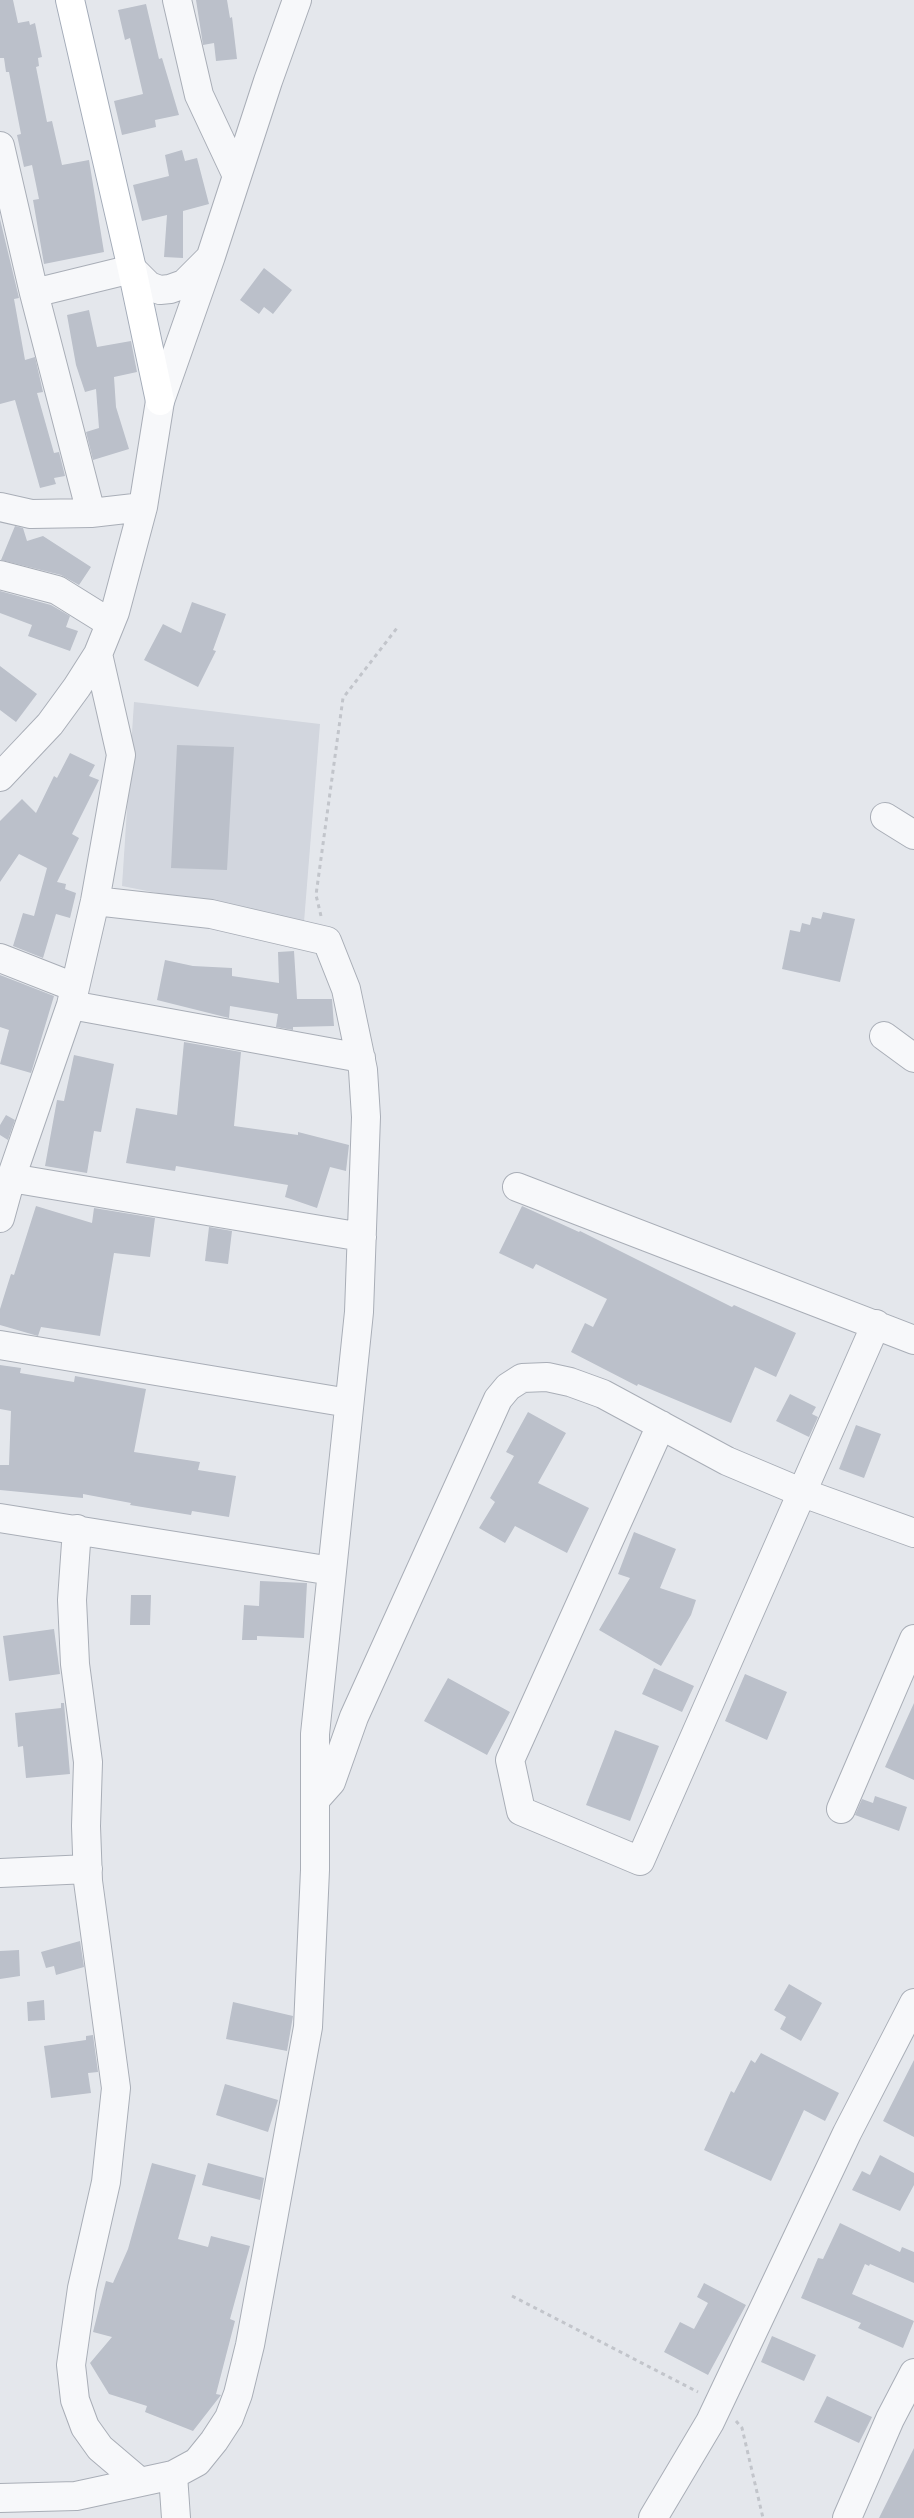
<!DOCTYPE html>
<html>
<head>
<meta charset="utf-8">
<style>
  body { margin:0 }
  canvas { display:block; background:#e4e7ec }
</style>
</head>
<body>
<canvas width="914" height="2518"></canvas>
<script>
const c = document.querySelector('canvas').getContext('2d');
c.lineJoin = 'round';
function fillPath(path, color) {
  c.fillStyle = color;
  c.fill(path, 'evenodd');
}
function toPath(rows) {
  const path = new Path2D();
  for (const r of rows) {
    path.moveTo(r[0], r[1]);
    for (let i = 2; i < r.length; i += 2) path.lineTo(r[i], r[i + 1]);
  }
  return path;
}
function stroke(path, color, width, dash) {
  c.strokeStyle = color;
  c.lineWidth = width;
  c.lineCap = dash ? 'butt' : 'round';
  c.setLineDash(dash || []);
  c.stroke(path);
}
fillPath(toPath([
  [134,702,320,724,304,922,122,886]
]), '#d2d6de');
fillPath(toPath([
  [0,0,13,0,18,23,29,21,30,25,35,23,42,57,38,58,39,66,36,67,47,122,52,121,62,165,89,160,104,252,44,264,33,200,39,199,32,165,24,167,17,135,21,134,9,72,6,72,4,58,0,58],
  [196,0,227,0,230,18,232,17,237,59,216,61,214,43,203,45],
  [146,4,159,59,162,58,179,115,155,120,156,127,122,135,114,101,143,94,130,38,125,40,118,10],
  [182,150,185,161,197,158,209,204,183,211,183,258,164,257,167,215,142,221,133,185,169,176,165,155],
  [0,219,19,298,14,299,25,360,35,357,43,392,37,393,54,453,59,452,65,476,54,478,56,484,40,488,15,400,0,404],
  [264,268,292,290,273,314,264,307,259,314,240,300],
  [89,310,97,347,131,341,137,372,114,377,116,407,129,449,93,460,86,432,99,428,96,389,85,392,76,365,67,315],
  [15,526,23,528,27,541,43,536,91,567,79,585,61,575,1,560],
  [0,591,51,605,70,616,66,627,78,631,70,651,28,636,32,625,0,613],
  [192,602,226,614,213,650,216,651,198,687,144,660,163,624,181,633],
  [0,666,37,694,16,722,0,710],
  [177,745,234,747,227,870,171,868],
  [70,753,95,765,89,776,99,780,72,834,79,838,57,882,66,884,65,889,76,893,70,918,56,914,43,958,13,946,23,913,34,916,47,868,19,854,0,882,0,821,22,799,36,813,54,776,57,778],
  [823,912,855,919,840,982,782,969,790,930,800,932,802,923,810,925,812,917,821,919],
  [294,951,297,999,332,999,334,1026,293,1027,293,1030,276,1027,278,1014,230,1006,229,1018,157,1000,165,960,193,966,232,968,232,976,279,983,278,952],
  [0,975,54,996,31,1073,0,1064,9,1030,0,1027],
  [184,1042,241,1052,234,1126,298,1135,298,1132,349,1145,346,1171,330,1167,317,1208,285,1197,288,1185,176,1166,175,1171,126,1163,136,1108,177,1115],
  [74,1055,114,1064,101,1132,94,1131,87,1173,45,1166,57,1100,64,1101],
  [6,1115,15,1120,8,1140,0,1135,0,1125],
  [36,1206,92,1223,94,1208,155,1218,150,1257,114,1253,100,1336,41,1327,38,1336,0,1325,0,1309,11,1274,14,1275],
  [522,1206,579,1232,580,1231,732,1307,734,1305,796,1333,776,1377,755,1367,731,1423,638,1384,637,1386,571,1352,585,1323,593,1327,607,1299,536,1264,533,1269,499,1253],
  [209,1227,232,1231,228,1264,205,1261],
  [0,1365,21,1368,20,1373,74,1382,75,1376,146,1389,134,1452,200,1462,198,1470,236,1476,229,1517,192,1511,191,1515,130,1505,131,1503,83,1494,83,1498,0,1490,0,1465,9,1465,11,1411,0,1409],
  [790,1394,816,1407,812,1414,818,1417,809,1437,776,1421],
  [528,1412,566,1433,538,1483,589,1508,567,1553,515,1526,505,1543,479,1528,495,1502,490,1498,514,1456,506,1452],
  [856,1425,881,1434,864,1478,839,1469],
  [634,1532,676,1549,660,1588,696,1600,691,1615,661,1666,599,1630,630,1578,618,1574],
  [260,1581,307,1583,304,1638,257,1636,257,1640,242,1640,244,1605,259,1606],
  [131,1595,151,1595,150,1625,130,1625],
  [54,1629,60,1674,9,1681,3,1636],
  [654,1668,694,1686,682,1712,642,1694],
  [745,1674,787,1692,767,1740,725,1721],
  [448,1678,510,1712,487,1755,424,1721],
  [61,1703,64,1703,70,1774,26,1778,23,1746,18,1747,15,1713,61,1708],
  [914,1703,914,1780,885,1767],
  [615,1730,659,1746,630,1821,586,1805],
  [875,1796,907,1807,899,1831,855,1815,862,1799,873,1803],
  [80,1941,84,1967,56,1975,54,1966,46,1968,41,1952],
  [19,1950,20,1976,0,1979,0,1951],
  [789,1984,822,2003,801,2041,780,2029,786,2017,774,2010],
  [44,2000,45,2020,28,2021,27,2002],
  [233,2002,293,2016,287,2051,226,2039],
  [93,2035,98,2072,88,2073,91,2093,51,2098,44,2046,86,2040,86,2036],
  [761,2053,839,2093,825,2121,804,2110,771,2181,704,2150,731,2091,734,2093,751,2060,755,2063],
  [914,2060,914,2137,883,2121],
  [225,2084,278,2100,268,2132,216,2115],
  [880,2155,914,2173,914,2185,900,2211,852,2190,862,2171,870,2175],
  [152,2163,196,2175,178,2239,208,2247,211,2236,250,2246,230,2319,235,2321,216,2394,221,2395,193,2431,145,2412,147,2406,109,2394,90,2363,112,2337,93,2332,106,2281,113,2283,128,2249],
  [208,2163,264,2178,260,2200,202,2185],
  [840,2223,900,2252,902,2247,914,2252,914,2283,870,2264,869,2266,865,2264,852,2294,914,2321,903,2348,858,2328,861,2323,801,2298,818,2258,823,2259],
  [704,2283,746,2305,708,2375,664,2352,680,2322,694,2329,708,2303,697,2297],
  [772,2336,816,2355,804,2381,761,2362],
  [827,2396,872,2417,859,2443,814,2422],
  [914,2448,914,2518,879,2518]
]), '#bbc0ca');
const minor = toPath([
  [177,0,199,95,237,176],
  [0,146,34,293,91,513],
  [34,293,132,269,149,286,160,290,170,289,184,284,208,260],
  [0,507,31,514,91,513,143,507],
  [0,575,57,590,110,623],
  [0,777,50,724,77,687,98,654,115,612,143,507,160,401,211,256,268,81,297,0],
  [885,817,914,835],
  [0,958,74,987],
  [71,1005,361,1058],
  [884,1036,914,1058],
  [11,1178,362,1237],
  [517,1187,914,1340],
  [0,1218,11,1178,71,1005,95,901,121,755,98,654],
  [0,1345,349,1403],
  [661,1425,510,1760,521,1811,640,1861,876,1324],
  [0,1518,332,1571],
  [77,1529,72,1600,75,1664,88,1762,86,1826,88,1881,116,2088,106,2182,82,2288,71,2365,75,2400,85,2427,100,2448,140,2482],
  [315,1800,331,1782,354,1717,498,1399,508,1387,522,1378,547,1377,570,1382,603,1394,727,1461,803,1493,914,1533],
  [841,1809,914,1639],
  [0,1873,88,1869],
  [173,2475,176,2518],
  [0,2498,76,2496,173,2475,197,2462,214,2441,229,2418,238,2394,250,2345,308,2027,315,1870,315,1734,359,1312,366,1117,363,1070,346,989,327,941,211,914,95,901],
  [653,2518,710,2422,847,2133,914,2003],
  [847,2518,890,2419,914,2373]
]);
const major = toPath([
  [70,0,132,269,160,401]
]);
stroke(minor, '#a9aeb7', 30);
stroke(major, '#a3abb8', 30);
stroke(toPath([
  [321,916,316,895,343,698,397,628],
  [512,2296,698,2392],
  [736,2421,742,2428,763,2518]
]), '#c2c5cb', 3, [4, 4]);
stroke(minor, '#f7f8fa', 28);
stroke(major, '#fff', 28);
</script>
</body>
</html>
